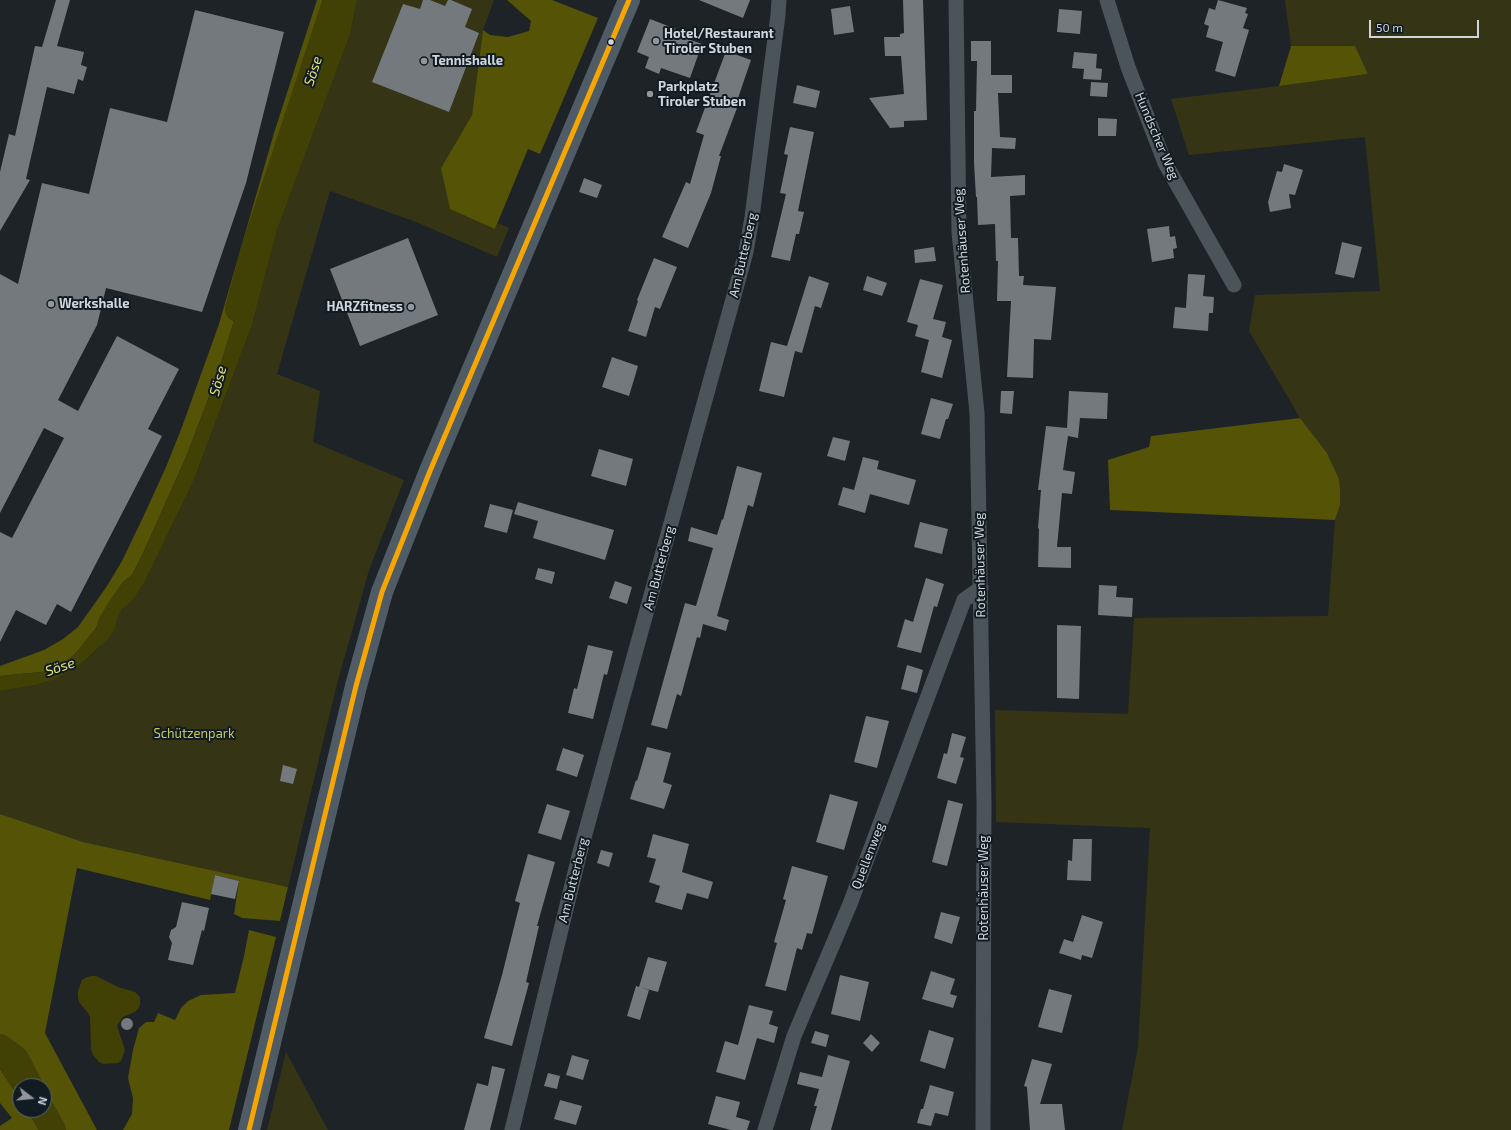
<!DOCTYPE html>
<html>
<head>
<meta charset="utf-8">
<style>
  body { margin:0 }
  #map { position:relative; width:1511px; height:1130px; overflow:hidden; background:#1e2328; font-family:"Exo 2",sans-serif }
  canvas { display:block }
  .north { position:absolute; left:12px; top:1078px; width:40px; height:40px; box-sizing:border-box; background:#111b22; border:1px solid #5d666c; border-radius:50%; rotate:106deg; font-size:11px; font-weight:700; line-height:16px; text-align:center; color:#d0d6db }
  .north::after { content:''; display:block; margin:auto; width:14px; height:18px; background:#92979c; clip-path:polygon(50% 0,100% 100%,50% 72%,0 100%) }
  .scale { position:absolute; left:1369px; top:20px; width:110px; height:18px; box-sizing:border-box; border:2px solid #d0d6db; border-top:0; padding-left:5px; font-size:12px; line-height:14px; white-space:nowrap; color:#d0d6db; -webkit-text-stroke:3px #111b22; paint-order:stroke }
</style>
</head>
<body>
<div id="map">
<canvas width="1511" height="1130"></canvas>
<div class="north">N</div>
<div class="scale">50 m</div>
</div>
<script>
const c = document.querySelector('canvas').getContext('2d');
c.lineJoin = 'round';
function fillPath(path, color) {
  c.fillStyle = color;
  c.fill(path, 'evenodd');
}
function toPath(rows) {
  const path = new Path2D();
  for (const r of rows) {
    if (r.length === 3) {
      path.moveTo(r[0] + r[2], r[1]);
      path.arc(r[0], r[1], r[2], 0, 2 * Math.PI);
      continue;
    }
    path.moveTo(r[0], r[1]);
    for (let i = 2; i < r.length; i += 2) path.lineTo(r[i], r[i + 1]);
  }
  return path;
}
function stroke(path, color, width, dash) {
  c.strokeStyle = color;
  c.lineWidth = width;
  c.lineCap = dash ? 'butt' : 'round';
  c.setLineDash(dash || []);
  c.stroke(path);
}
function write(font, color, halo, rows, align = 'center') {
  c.font = font + ' "Exo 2",sans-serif';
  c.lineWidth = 4;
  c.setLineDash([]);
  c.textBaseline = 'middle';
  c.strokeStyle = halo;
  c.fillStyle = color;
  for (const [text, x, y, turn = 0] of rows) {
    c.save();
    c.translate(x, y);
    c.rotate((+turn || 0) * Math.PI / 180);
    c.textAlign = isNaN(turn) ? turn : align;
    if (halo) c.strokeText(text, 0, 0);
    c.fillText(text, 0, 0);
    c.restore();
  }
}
fillPath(toPath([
  [357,0,494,0,483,30,472,115,441,168,495,229,498,223,509,228,497,257,416,222,330,191,277,374,320,391,313,442,404,480,369,570,352,631,338,680,288,887,83,842,0,814,0,691,36,685,67,673,82,663,97,650,115,629,117,619,122,609,128,605,135,597,145,581,193,482,252,325,277,230,350,35],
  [1285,0,1511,0,1511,1130,1122,1130,1138,1047,1150,828,996,822,995,710,1128,714,1134,618,1328,616,1335,520,1340,505,1339,479,1327,453,1300,418,1249,331,1255,295,1380,291,1365,137,1189,155,1171,99,1279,86,1368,74,1355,46,1291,46],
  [286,1052,328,1130,267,1130]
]), '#353515');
fillPath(toPath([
  [317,0,337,0,309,86,297,116,217,376,186,457,145,549,132,575,123,582,100,617,96,628,76,653,65,663,51,671,0,676,0,666,44,650,63,639,78,627,107,586,122,561,145,513,166,467,182,427,219,324,274,133],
  [507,0,552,0,598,18,540,154,528,149,495,229,450,209,441,168,472,115,483,30,490,35,508,37,529,31,531,21],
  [1291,46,1355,46,1368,74,1279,86],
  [1300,418,1327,453,1339,479,1340,489,1340,505,1335,520,1110,510,1108,460,1149,447,1151,436],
  [0,814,83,842,288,887,280,921,242,918,234,914,239,881,215,875,210,900,77,868,45,1033,97,1130,49,1130,39,1110,44,1110,44,1086,26,1086,13,1060,4,1050,0,1041],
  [249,930,276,937,229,1130,123,1130,132,1114,133,1098,128,1078,133,1050,139,1028,146,1022,154,1022,158,1013,175,1020,181,1008,188,1001,201,995,235,993,244,956],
  [0,1069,20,1099,20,1110,27,1110,39,1130,0,1130,0,1126,12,1118,0,1103]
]), '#555306');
fillPath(toPath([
  [337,0,357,0,350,35,277,230,252,325,193,482,145,581,135,597,128,605,122,609,117,619,115,629,108,639,82,663,67,673,52,680,36,685,0,691,0,676,51,671,65,663,76,653,96,628,100,617,110,600,123,582,132,575,145,549,186,457,217,376,297,116,309,86],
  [91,976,96,976,118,987,135,992,140,997,140,1005,138,1009,135,1012,123,1017,117,1026,125,1050,121,1061,118,1063,103,1064,99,1062,93,1055,91,1049,90,1017,88,1013,79,1002,78,997,78,991,82,980,85,978],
  [0,1041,4,1050,13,1060,26,1086,20,1086,20,1099,0,1069],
  [27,1110,39,1110,49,1130,39,1130]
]), '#414005');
stroke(toPath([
  [238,309,255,246,336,0],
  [0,1047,16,1059,30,1086],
  [42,1110,53,1130]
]), '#414005', 26);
fillPath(toPath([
  [56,0,70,0,57,46,84,52,81,65,87,67,83,81,78,79,74,94,47,87,26,179,30,180,0,231,0,172,9,134,15,136,35,46,42,47],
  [423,0,430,0,445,6,448,0,451,0,472,9,465,27,479,33,449,112,372,82,403,4,420,9],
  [699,0,750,0,743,18],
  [903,0,923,0,927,120,904,121,904,127,890,128,869,98,904,94,901,56,885,56,884,37,900,37,900,34,904,33],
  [1218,0,1247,8,1245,13,1248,14,1243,28,1249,30,1235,77,1215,71,1223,42,1206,37,1209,26,1204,24,1209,8,1215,10],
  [850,6,854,32,834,35,831,9],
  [1059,9,1082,11,1080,34,1057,32],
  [195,10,284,32,246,183,202,312,106,288,97,325,58,400,78,411,117,336,179,369,148,429,162,436,71,612,57,604,46,625,16,610,0,642,0,532,12,538,64,438,44,428,0,513,0,274,18,284,42,183,89,194,110,108,167,122],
  [650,19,676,29,674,34,702,44,690,78,661,68,659,74,645,68,649,57,637,52],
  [971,41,991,41,991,75,1012,75,1012,93,998,93,1000,137,1016,138,1015,149,992,148,991,177,1025,175,1025,195,1010,196,1011,238,1018,238,1019,276,1024,276,1023,285,1056,287,1051,340,1034,339,1033,378,1007,377,1011,301,997,301,998,261,996,261,995,224,978,225,977,197,976,197,974,163,974,111,976,111,977,61,971,61],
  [726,51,751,60,735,107,737,108,719,156,721,156,711,193,688,248,662,237,686,182,690,184,704,135,696,132],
  [1074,52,1097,54,1096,68,1102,69,1101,80,1083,79,1084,69,1072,68],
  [1091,82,1108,83,1107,97,1090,96],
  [797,85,820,91,816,108,793,103],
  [1098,118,1117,119,1116,136,1098,136],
  [790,127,814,132,798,211,804,212,799,234,796,234,790,261,771,257,786,194,780,193,788,155,784,154],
  [1284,164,1303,170,1295,195,1289,194,1291,208,1270,212,1268,202,1277,171,1282,172],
  [584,178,602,185,597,198,579,192],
  [1169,226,1170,237,1175,236,1177,248,1173,249,1174,258,1152,262,1147,229],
  [408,238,438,315,360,346,330,269],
  [1342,242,1362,247,1354,278,1335,274],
  [934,247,936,261,915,263,914,250],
  [654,258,677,267,660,309,655,307,646,337,628,331,638,301,637,300],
  [1188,274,1205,275,1203,296,1214,297,1213,313,1209,313,1208,331,1173,328,1175,307,1186,308],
  [809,276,829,283,821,308,815,306,802,353,795,351,784,397,759,391,771,342,787,346],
  [867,276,887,283,882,296,863,290],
  [920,279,943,285,933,319,946,322,942,337,952,340,942,378,921,372,929,340,915,336,918,325,907,322],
  [612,357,638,366,629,396,602,387],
  [1001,391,1014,391,1012,414,1000,413],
  [1069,391,1108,393,1107,419,1080,418,1078,438,1068,436,1063,470,1075,472,1072,494,1062,493,1057,547,1071,547,1071,568,1038,567,1039,529,1038,528,1041,490,1038,490,1046,426,1067,428],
  [931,398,953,404,948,419,946,419,940,439,921,434],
  [833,437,850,441,845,461,827,456],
  [599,449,633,459,626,486,591,476],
  [863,457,879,461,877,469,916,480,909,505,870,494,865,513,838,505,843,487,854,490],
  [737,466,762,473,753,507,748,505,717,616,729,620,726,631,703,624,700,638,697,637,681,696,677,694,667,729,651,725,685,603,696,606,713,548,688,541,691,527,717,535,722,519,723,520],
  [518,502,614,530,605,560,533,538,538,521,514,514],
  [490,504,513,510,507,533,484,527],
  [920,522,948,529,942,554,914,547],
  [538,568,555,572,552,584,535,579],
  [926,578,944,584,937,607,934,606,921,653,897,647,905,619,913,622],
  [615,581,632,587,627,604,609,598],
  [1099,585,1117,586,1116,597,1133,598,1132,617,1098,615],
  [1057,625,1081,626,1079,699,1057,698],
  [588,645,613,651,607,675,604,674,593,719,568,713,574,688,577,689],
  [907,665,923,670,917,693,901,689],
  [866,716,889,721,877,768,854,762],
  [952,733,966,737,960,757,964,758,956,784,937,778,944,753,947,754],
  [647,747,671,753,663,782,672,785,664,809,630,799,636,780,637,781],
  [563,748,584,755,577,777,556,770],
  [283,765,297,769,293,784,280,781],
  [830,794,858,802,844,850,816,842],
  [948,800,963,804,947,866,932,862],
  [547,804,570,811,561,840,538,833],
  [653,834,689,844,682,872,713,882,708,899,687,893,682,910,655,902,660,886,649,882,656,859,647,857],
  [1073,839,1092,839,1091,881,1067,880,1068,860,1072,861],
  [601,850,613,853,609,867,597,863],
  [528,854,555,862,537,926,539,926,526,982,529,983,512,1046,484,1038,502,975,520,903,515,901],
  [792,866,828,876,812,934,807,933,802,950,797,948,786,991,765,986,777,943,774,942,786,900,783,899],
  [215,875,239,881,235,899,211,894],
  [182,902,209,908,204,931,202,930,193,965,168,960,172,943,169,937,171,930,176,927],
  [941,912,960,917,952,944,934,938],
  [1082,915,1103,922,1092,958,1082,955,1081,960,1059,953,1064,939,1073,942],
  [648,957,667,962,658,992,639,987],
  [931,971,955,979,950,994,957,996,953,1008,922,999],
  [840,975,869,982,860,1021,831,1014],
  [636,986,649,990,640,1020,627,1016],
  [1049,989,1072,995,1062,1033,1038,1027],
  [749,1005,773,1011,769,1024,778,1027,774,1043,757,1038,745,1080,716,1072,725,1041,738,1045],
  [127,1024,6],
  [929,1030,954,1038,945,1069,920,1061],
  [815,1031,829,1035,826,1047,811,1043],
  [871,1034,880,1043,872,1052,863,1043],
  [572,1055,589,1060,583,1080,566,1075],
  [828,1055,850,1061,831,1130,810,1130,817,1106,814,1106,819,1089,797,1084,800,1072,822,1077],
  [1032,1059,1052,1064,1040,1104,1062,1104,1065,1130,1030,1130,1027,1087,1024,1086],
  [492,1066,505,1069,490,1130,464,1130,477,1083,488,1086],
  [548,1073,560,1076,557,1089,544,1086],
  [930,1085,954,1092,948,1116,935,1113,931,1126,917,1123,921,1109,923,1109],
  [716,1096,740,1102,736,1117,750,1121,747,1130,731,1130,708,1124],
  [560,1100,582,1106,576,1125,554,1119]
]), '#74797e');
stroke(toPath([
  [956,0,959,232,977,413,984,801,983,1130],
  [1107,0,1128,67,1165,163,1234,285],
  [512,1130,580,852,746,252,752,217,778,15,779,0],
  [765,1130,794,1036,850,904,964,600,981,588]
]), '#4b5459', 15);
stroke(toPath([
  [249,1130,356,686,382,592,430,471,629,0]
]), '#505c65', 22);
stroke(toPath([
  [249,1130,356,686,382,592,430,471,629,0]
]), '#f7a600', 5);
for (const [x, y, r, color] of [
  [656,41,4,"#92979c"],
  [611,42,3.5,"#d0d6db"],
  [424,61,4,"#92979c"],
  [650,94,4,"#92979c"],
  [51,304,4,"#92979c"],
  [411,307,4,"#92979c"]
]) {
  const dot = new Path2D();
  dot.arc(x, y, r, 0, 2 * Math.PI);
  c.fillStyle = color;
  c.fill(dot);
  stroke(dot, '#111b22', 1.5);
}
write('bold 13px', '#d0d6db', '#111b22', [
  ["Hotel/Restaurant",664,34],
  ["Tiroler Stuben",664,49],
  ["Tennishalle",432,61],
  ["Parkplatz",658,87],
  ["Tiroler Stuben",658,102],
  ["Werkshalle",59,304],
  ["HARZfitness",403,307,"right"]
], 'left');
write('13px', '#d0d6db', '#111b22', [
  ["Hundscher Weg",1157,136,67],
  ["Rotenhäuser Weg",962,241,-94],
  ["Am Butterberg",743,255,-77],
  ["Rotenhäuser Weg",980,565,-91],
  ["Am Butterberg",659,568,-75],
  ["Quellenweg",868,856,-69],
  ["Am Butterberg",573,880,-76],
  ["Rotenhäuser Weg",984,888,-90]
]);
write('13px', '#cac75e', '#111b22', [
  ["Schützenpark",194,734]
]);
write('italic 14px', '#e3e178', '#111b22', [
  ["Söse",313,71,-72],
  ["Söse",218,381,-75],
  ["Söse",60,667,-19]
]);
</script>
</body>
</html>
